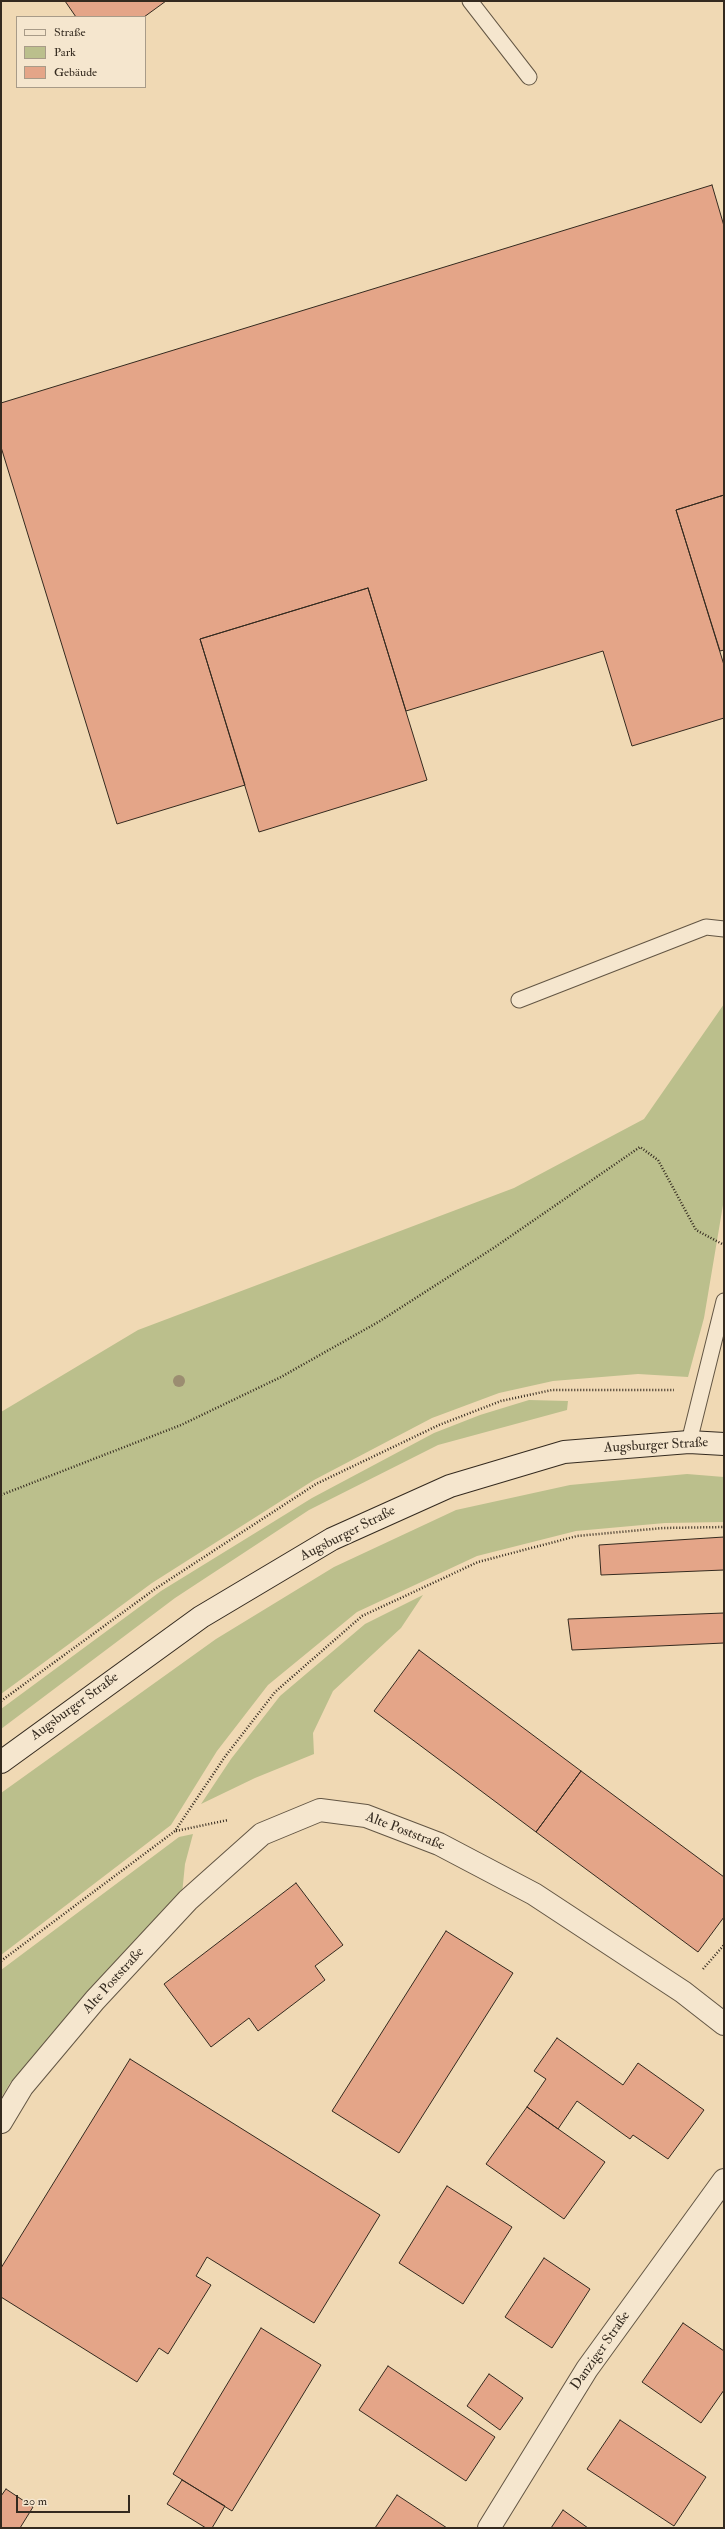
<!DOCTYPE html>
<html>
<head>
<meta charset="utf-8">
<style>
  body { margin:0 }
  #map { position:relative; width:725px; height:2529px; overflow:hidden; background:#f0d9b4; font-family:"IM FELL Double Pica",serif }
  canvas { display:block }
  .frame { position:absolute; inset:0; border:2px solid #342a1f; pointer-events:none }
  .legend { position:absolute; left:16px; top:16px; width:130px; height:72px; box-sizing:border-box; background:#f5e6ce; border:1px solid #a89b88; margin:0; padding:5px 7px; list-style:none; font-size:12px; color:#342a1f }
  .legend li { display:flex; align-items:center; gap:8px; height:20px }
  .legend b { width:20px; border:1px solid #a89b88 }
  .scale { position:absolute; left:16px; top:2495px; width:114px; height:18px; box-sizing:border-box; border:2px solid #342a1f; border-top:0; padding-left:5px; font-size:12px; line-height:14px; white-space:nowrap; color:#342a1f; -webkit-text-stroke:3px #f5e6ce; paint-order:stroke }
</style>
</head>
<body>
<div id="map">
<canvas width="725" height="2529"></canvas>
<div class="frame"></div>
<ul class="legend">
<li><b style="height:5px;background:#f5e6ce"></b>Straße</li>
<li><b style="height:11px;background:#bbbf8c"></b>Park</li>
<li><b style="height:11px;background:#e4a588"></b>Gebäude</li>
</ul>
<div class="scale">20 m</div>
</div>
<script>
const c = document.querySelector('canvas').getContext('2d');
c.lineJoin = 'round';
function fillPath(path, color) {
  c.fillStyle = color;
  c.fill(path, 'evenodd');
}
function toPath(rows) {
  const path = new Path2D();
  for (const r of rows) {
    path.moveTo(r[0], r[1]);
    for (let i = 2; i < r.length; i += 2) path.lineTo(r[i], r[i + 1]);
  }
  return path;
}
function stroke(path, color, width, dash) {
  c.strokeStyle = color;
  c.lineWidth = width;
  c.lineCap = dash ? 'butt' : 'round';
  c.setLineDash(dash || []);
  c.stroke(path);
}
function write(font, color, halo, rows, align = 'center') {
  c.font = font + ' "IM FELL Double Pica",serif';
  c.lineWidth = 3.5;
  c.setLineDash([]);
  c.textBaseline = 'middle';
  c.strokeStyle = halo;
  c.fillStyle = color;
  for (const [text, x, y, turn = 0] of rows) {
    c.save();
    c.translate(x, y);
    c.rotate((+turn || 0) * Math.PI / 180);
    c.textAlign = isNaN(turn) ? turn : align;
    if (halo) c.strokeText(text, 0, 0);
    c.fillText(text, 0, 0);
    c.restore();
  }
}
fillPath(toPath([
  [724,1004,724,1199,704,1318,688,1377,638,1374,553,1381,499,1393,432,1418,314,1480,152,1583,1,1694,1,1412,138,1330,514,1188,644,1119],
  [529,1400,568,1401,567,1410,438,1445,309,1510,175,1598,1,1729,1,1709,161,1591,312,1498,434,1433,480,1415],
  [687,1474,724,1477,724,1522,665,1523,576,1531,477,1556,357,1612,268,1685,217,1751,171,1825,1,1955,1,1793,216,1639,334,1567,456,1510,570,1485],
  [423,1595,401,1628,333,1691,313,1733,314,1754,255,1778,201,1804,231,1759,280,1696,365,1624],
  [193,1834,185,1864,182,1894,10,2083,1,2098,1,1970,179,1837]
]), '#bbbf8c');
const building = toPath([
  [65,1,166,1,144,17,76,17,65,1],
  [712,185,724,226,724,495,676,510,724,665,724,718,632,746,603,651,406,711,368,588,200,639,245,785,117,824,1,447,1,403,712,185],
  [724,495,724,650,720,651,676,510,724,495],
  [368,588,427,780,259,832,200,639,368,588],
  [724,1537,724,1570,601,1575,599,1545,724,1537],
  [724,1613,724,1643,572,1650,568,1619,724,1613],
  [419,1650,581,1771,536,1832,374,1711,419,1650],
  [581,1771,724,1877,724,1917,698,1952,536,1832,581,1771],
  [296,1883,343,1945,315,1966,325,1980,258,2031,249,2018,211,2047,164,1984,296,1883],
  [446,1931,513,1973,399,2153,332,2111,446,1931],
  [557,2038,623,2085,638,2063,704,2110,668,2159,633,2135,630,2139,577,2101,558,2129,527,2107,546,2079,534,2071,557,2038],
  [130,2059,380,2215,314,2323,207,2257,196,2276,211,2285,168,2354,159,2348,137,2382,1,2297,1,2268,130,2059],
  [527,2107,605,2162,564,2219,486,2164,527,2107],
  [447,2186,512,2227,463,2304,399,2263,447,2186],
  [544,2258,590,2289,552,2348,505,2317,544,2258],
  [683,2323,724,2351,724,2390,701,2423,642,2382,683,2323],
  [261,2328,321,2365,232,2511,173,2474,261,2328],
  [388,2366,495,2437,466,2481,359,2410,388,2366],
  [489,2374,523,2398,500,2430,467,2406,489,2374],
  [620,2420,706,2477,674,2526,587,2469,620,2420],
  [182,2480,225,2506,212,2528,206,2528,167,2504,182,2480],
  [6,2489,33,2507,20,2528,1,2528,1,2496,6,2489],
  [397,2495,447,2528,375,2528,397,2495],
  [563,2510,588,2528,551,2528,563,2510]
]);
fillPath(building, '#e4a588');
stroke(building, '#342a1f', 1);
const lane = toPath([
  [470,1,529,77],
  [519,1000,706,927,724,929],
  [689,1442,724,1301]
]);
const street = toPath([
  [1,2122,22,2087,95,2000,188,1900,262,1834,320,1810,366,1816,439,1844,534,1894,683,1992,724,2024],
  [489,2528,587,2369,724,2180]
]);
const secondary = toPath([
  [1,1762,201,1617,332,1539,450,1486,564,1452,689,1442,724,1444]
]);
stroke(lane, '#635644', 17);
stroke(street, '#635644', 24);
stroke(secondary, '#342a1f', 24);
stroke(toPath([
  [1,1495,181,1425,281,1377,380,1321,495,1247,640,1147,658,1160,696,1230,724,1245],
  [1,1701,155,1589,316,1484,439,1425,501,1401,552,1390,674,1390],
  [176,1831,228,1820],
  [1,1961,175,1831,224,1758,275,1692,362,1616,478,1562,577,1536,663,1528,724,1527],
  [703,1969,724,1945]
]), '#342a1f', 2.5, [1, 2]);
stroke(lane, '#f5e6ce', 15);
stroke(street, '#f5e6ce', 22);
stroke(secondary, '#f5e6ce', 22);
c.fillStyle = '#9b8d71';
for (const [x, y] of [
  [179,1381]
]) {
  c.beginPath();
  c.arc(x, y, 6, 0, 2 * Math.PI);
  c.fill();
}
write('14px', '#342a1f', '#f5e6ce', [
  ["Augsburger Straße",656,1446,-3],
  ["Augsburger Straße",348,1534,-27],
  ["Augsburger Straße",75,1707,-36],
  ["Alte Poststraße",405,1832,21],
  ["Alte Poststraße",114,1981,-48],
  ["Danziger Straße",601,2351,-55]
]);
</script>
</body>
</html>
